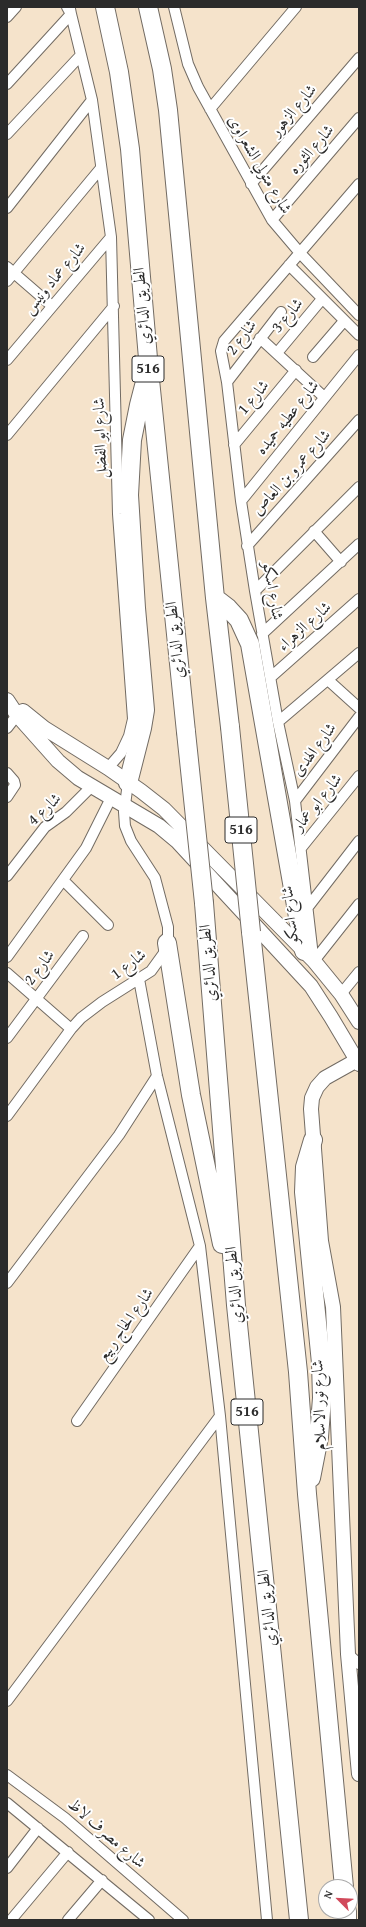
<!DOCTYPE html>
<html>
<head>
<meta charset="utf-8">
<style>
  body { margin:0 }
  #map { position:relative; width:366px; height:1927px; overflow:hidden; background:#f5e3cb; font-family:"Gentium Book Plus",serif }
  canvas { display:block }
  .frame { position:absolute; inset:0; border:8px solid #2b2b2b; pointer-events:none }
  .north { position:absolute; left:318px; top:1879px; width:40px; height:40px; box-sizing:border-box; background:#fff; border:1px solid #aaa; border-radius:50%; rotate:294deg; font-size:11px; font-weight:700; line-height:16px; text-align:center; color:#2b2b2b }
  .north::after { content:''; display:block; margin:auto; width:14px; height:18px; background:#d1495b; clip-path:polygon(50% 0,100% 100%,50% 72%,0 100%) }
</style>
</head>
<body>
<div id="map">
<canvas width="366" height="1927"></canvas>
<div class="frame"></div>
<div class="north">N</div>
</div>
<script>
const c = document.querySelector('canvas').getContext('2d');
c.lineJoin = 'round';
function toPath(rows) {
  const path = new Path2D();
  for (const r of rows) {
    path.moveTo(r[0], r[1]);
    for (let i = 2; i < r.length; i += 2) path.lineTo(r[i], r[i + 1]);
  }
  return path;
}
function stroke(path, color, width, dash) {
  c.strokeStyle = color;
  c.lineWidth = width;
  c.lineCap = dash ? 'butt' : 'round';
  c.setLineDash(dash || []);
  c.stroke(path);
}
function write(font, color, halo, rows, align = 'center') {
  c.font = font + ' "Gentium Book Plus",Amiri,serif';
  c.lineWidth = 4;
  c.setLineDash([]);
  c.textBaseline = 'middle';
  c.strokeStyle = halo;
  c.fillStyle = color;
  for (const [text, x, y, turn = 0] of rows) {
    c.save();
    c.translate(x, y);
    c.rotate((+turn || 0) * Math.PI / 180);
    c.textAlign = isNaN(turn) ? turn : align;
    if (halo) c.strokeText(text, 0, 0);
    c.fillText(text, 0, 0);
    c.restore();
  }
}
const street = toPath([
  [67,7,71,14,92,100,111,237,118,514,133,719,129,736,121,753,108,768],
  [174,7,188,64,198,87,272,220,300,253,359,315],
  [7,17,16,7],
  [7,84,71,14,70,9],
  [210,109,296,7],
  [7,134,81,55],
  [251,184,359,58],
  [7,208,92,100],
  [272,220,359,118],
  [289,265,359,335],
  [7,267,52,306],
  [7,281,101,168],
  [260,338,324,397],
  [277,353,322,299],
  [313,357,344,321],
  [7,360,111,237],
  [227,382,281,312],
  [7,435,114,306],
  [234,445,296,370],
  [241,501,359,355],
  [314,531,341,562],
  [247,546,359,420],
  [255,591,359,487],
  [262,634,359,544],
  [271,677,359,599],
  [328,680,359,708],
  [278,722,359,653],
  [7,728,21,710],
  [7,773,14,781,15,785,7,797],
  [295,801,359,717],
  [301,848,359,776],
  [7,876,45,827,66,812,91,787],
  [63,880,108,925],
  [308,907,359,841],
  [313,956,295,801,278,722,255,591,241,501,227,382,221,351,224,341,359,184],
  [7,957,86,848,111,798],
  [314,961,359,904],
  [7,973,71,1029],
  [139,979,157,1076,200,1246,220,1416,267,1920],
  [341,994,359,972],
  [7,1038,83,936],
  [7,1116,71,1029,81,1018,102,1002,151,971,164,953,168,940,168,927,155,878,131,841,125,826,124,812,128,783],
  [7,1283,119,1135,157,1076],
  [77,1421,200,1246],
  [348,1654,359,1664],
  [7,1701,220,1416],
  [7,1775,65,1818,183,1920],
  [7,1803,149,1920],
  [7,1868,38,1828],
  [11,1920,68,1852],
  [68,1920,102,1880]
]);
const secondary = toPath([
  [7,700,17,715,58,761,78,778,159,826,177,841,311,986,331,1017,359,1064],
  [23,711,44,728,108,768,141,791,164,809,314,961,341,994,359,1022],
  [359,1059,325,1078,317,1087,312,1098,311,1109,321,1241,333,1307,348,1654,359,1774]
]);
const highway = toPath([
  [105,7,119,72,130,149,149,370,186,732],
  [148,7,162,69,168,110,215,598,230,727],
  [215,598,228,608,239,620,250,644,304,951],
  [128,783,142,728,145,710,136,608,129,495,132,440,139,405,146,378],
  [204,903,236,1305,299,1920],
  [251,932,298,1372,307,1494,344,1887],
  [167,943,191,1095,222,1244],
  [311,1478,319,1437,322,1398,321,1363,304,1192,305,1167,313,1140],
  [347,1911,347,1920]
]);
stroke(street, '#726b63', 12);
stroke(secondary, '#726b63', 16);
stroke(highway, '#726b63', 20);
stroke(street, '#fff', 10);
stroke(secondary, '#fff', 14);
stroke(highway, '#fff', 18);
const highwayBridge = toPath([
  [230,727,251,932],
  [186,732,204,903]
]);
stroke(highwayBridge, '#726b63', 20, []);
stroke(highwayBridge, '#fff', 18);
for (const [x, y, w] of [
  [148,369,32],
  [241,830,32],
  [247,1412,32]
]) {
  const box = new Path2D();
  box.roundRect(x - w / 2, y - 13, w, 26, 3);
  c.fillStyle = '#fff';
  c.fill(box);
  stroke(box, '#2b2b2b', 1);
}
write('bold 15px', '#2b2b2b', null, [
  ["516",148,369],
  ["516",241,830],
  ["516",247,1412]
]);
write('16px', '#2b2b2b', '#fff', [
  ["شارع الزهور",294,111,-50],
  ["شارع الثوره",312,150,-49],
  ["شارع متولي الشعراوى",259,165,60],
  ["شارع عماد ونيس",55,279,-50],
  ["الطريق الدائري",143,306,-95],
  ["شارع 3",288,316,-50],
  ["شارع 2",242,338,-53],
  ["شارع 1",254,398,-50],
  ["شارع عطيه حميده",288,418,-51],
  ["شارع ابو الفضل",101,438,-92],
  ["شارع عمرو بن العاص",292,473,-48],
  ["شارع اسكو",272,591,80],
  ["شارع الزهراء",305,627,-42],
  ["الطريق الدائري",176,640,-96],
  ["شارع الهدى",315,750,-53],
  ["شارع ابو عمار",318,803,-51],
  ["شارع 4",45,810,-43],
  ["شارع اسكو",291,915,-96],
  ["الطريق الدائري",209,963,-95],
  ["شارع 1",129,965,-37],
  ["شارع 2",40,968,-53],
  ["الطريق الدائري",235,1285,-95],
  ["شارع الحاج ربيع",126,1325,-55],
  ["شارع نور الاسلام",320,1405,-92],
  ["الطريق الدائري",268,1608,-96],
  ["شارع مصرف لاظ",106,1834,41]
]);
</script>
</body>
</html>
